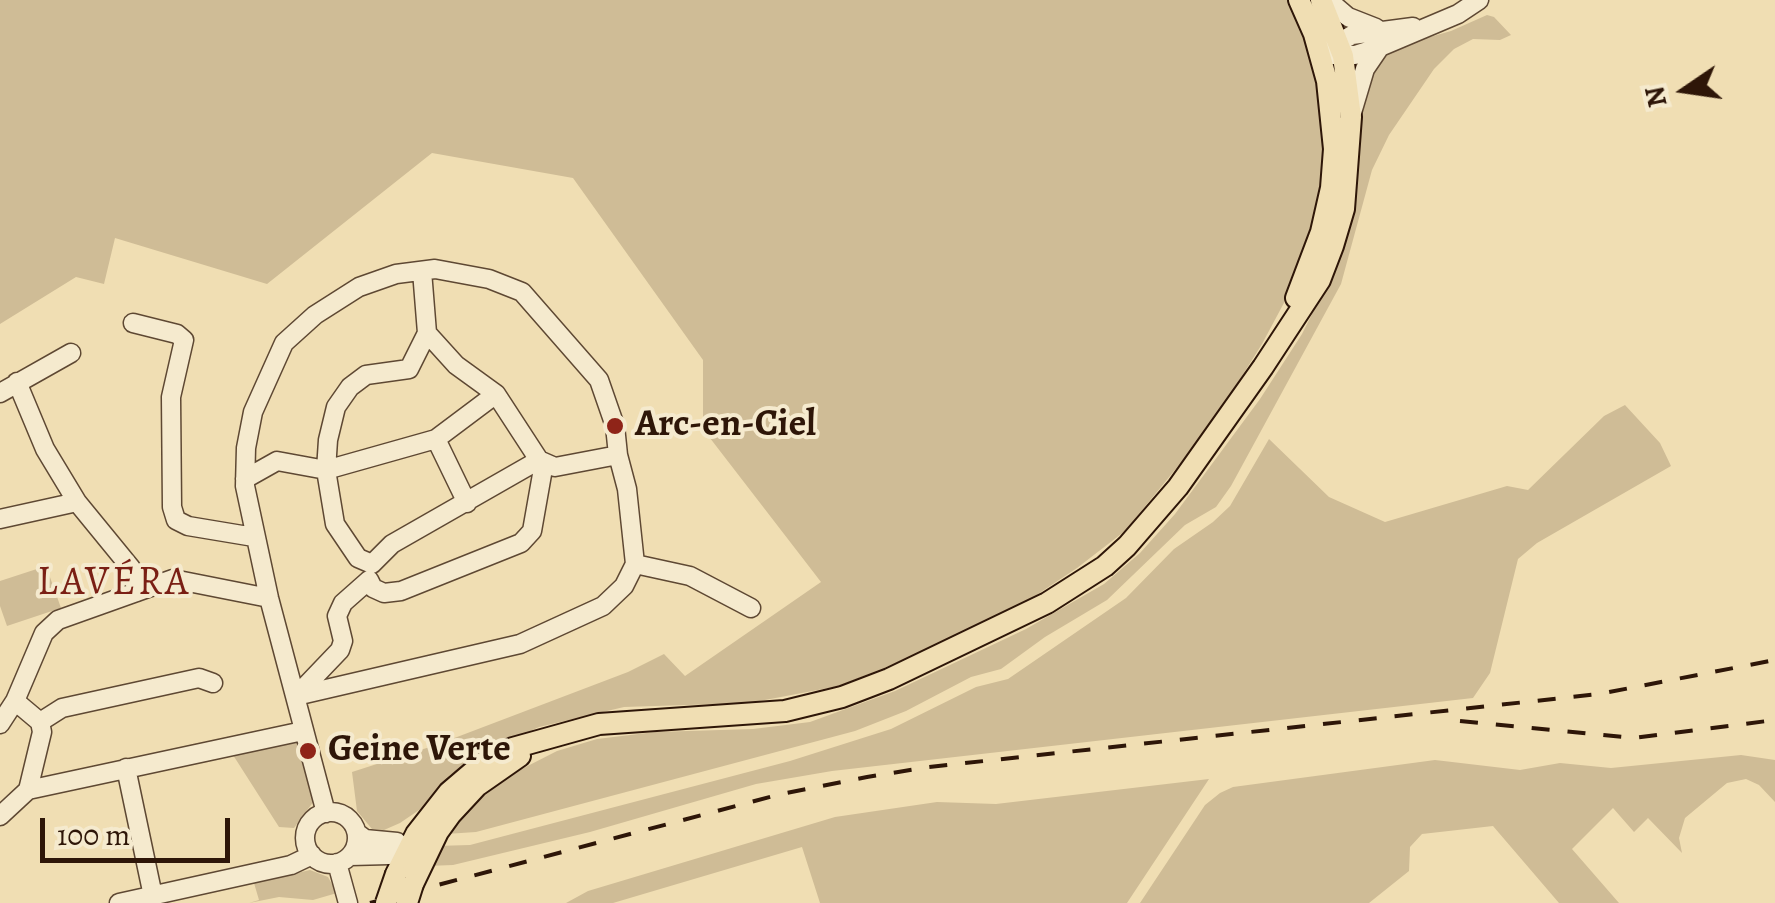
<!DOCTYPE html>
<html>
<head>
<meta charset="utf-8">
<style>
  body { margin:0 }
  #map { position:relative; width:1775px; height:903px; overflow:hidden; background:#f0deb3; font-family:Alegreya,serif }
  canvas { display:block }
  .north { position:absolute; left:1635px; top:40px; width:100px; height:100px; -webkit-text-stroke:8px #f5eace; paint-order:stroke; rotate:257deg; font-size:28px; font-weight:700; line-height:40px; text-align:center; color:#2e1608 }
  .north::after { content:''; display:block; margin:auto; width:35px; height:45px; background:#2e1608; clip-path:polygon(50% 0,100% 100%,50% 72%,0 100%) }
  .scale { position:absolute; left:40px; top:818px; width:190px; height:45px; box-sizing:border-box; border:5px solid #2e1608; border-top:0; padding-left:12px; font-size:30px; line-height:35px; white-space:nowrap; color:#2e1608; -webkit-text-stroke:8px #f5eace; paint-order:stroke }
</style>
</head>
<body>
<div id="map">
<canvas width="1775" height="903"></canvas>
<div class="north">N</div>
<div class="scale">100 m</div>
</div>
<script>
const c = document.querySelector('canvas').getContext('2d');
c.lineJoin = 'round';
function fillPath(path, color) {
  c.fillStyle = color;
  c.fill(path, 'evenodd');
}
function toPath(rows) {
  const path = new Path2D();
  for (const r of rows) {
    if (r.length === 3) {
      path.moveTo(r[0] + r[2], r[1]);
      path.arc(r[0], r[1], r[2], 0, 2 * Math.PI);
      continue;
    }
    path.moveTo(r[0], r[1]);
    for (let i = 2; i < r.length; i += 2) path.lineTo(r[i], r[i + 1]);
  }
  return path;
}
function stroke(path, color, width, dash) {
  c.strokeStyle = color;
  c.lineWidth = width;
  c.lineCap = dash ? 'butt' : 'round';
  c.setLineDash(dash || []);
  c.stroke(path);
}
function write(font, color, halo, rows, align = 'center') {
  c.font = font + ' Alegreya,serif';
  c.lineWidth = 8;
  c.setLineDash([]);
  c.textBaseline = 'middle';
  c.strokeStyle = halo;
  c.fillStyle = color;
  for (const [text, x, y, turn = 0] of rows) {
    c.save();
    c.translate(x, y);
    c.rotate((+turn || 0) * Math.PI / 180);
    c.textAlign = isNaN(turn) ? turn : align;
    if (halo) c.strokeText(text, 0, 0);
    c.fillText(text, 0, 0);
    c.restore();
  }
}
fillPath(toPath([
  [0,0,1291,0,1309,40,1322,86,1325,189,1293,286,1262,344,1210,427,1125,531,1077,568,1029,600,896,663,839,686,749,703,624,707,539,727,485,752,450,775,422,808,400,823,384,830,372,829,357,811,352,772,436,745,628,672,664,654,685,676,821,582,703,429,703,360,573,178,432,153,267,284,115,238,104,284,76,277,0,324],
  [1487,15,1494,17,1511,35,1500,40,1473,39,1454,49,1434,69,1389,135,1372,170,1341,284,1231,486,1216,507,1185,525,1107,600,1045,637,1001,669,971,677,906,711,855,731,476,832,446,834,473,805,510,775,557,751,597,739,655,732,753,729,810,722,895,691,1026,629,1104,584,1140,553,1175,514,1260,399,1302,334,1323,292,1360,106,1376,61,1391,48,1451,31],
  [1625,405,1660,443,1671,466,1537,543,1518,559,1490,673,1473,698,832,771,756,784,590,832,453,865,427,866,436,846,470,845,790,761,891,729,976,687,1008,679,1126,598,1174,549,1213,522,1230,506,1269,439,1329,497,1385,522,1507,486,1528,490,1604,416],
  [46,566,61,608,7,626,0,606,0,581],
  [297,737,314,801,294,828,279,827,233,755],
  [1741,755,1775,760,1775,802,1759,785,1746,779,1727,783,1685,818,1679,838,1682,853,1648,818,1634,832,1613,808,1572,849,1619,903,1559,903,1493,826,1422,834,1410,847,1409,871,1369,903,1140,903,1205,805,1220,793,1233,787,1435,760,1520,770,1560,763,1611,768],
  [1209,779,1127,903,820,903,802,847,613,903,566,903,588,891,835,817,937,802,996,804],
  [310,870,328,877,337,893,313,900,279,897,249,903,259,900,254,883]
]), '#cfbc96');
const minor = toPath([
  [1328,0,1348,17,1376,28],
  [1328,49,1352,35,1413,27],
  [1321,55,1355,55,1380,47,1458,14,1479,0],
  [1351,116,1365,69,1380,47],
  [133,323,177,334,184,340,171,397,172,507,176,520,188,526,254,537],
  [427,333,456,365,496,394,539,460,555,467,618,455],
  [17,382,45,449,77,502,131,568,137,592],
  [0,393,71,353],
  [436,439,467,503],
  [245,479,277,461,326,470,436,439,496,394],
  [0,519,77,502],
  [372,564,358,558,335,524,326,470,328,440,336,407,350,387,366,375,409,369,427,333,422,271],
  [372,564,392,544,539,460],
  [635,564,690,576,751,608],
  [369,580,373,588,384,593,401,591,521,543,532,531,544,463],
  [296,696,520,644,603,606,624,586,635,564],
  [296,696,340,650,343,641,337,616,343,603,369,580],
  [40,722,62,708,199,678,213,683],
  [0,724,15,701,44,633,58,620,173,579,269,598],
  [126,768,153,896],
  [28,790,303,731],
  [331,838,26],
  [326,813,269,598,245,486,246,448,253,412,284,343,315,315,359,287,396,274,435,269,489,279,522,292,599,380,615,426,618,455,627,489,635,564],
  [0,816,28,790,42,732,40,722,15,701],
  [357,833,365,839,397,842,410,859],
  [350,856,389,855,414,850],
  [337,863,348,903],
  [119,903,291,865,312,855]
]);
const major = toPath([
  [1296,298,1321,232,1331,188,1334,149,1327,81,1314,34,1299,0],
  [396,874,416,834,449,792,483,763,513,748,599,724,785,711,842,697,889,679,1047,603,1105,566,1127,546,1178,487,1263,367,1320,280,1333,246,1344,209,1351,117,1343,56,1321,0],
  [413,884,438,832,451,814,477,786,520,756]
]);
stroke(minor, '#5e4833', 21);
stroke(major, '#2e1608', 24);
stroke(minor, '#f5eace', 18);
stroke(major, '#f0deb3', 20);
stroke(toPath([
  [1460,721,1634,738,1775,720],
  [370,903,781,794,867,777,929,767,1599,694,1775,660]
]), '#2e1608', 4, [18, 18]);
const majorBridge = toPath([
  [386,903,396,874],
  [407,903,413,884]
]);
stroke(majorBridge, '#2e1608', 24, []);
stroke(majorBridge, '#f0deb3', 20);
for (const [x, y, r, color] of [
  [615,426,10,"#8f2418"],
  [308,751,10,"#8f2418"]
]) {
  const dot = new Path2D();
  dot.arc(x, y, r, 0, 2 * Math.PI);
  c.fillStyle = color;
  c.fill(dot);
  stroke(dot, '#f5eace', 4);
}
write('bold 38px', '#2e1608', '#f5eace', [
  ["Arc-en-Ciel",635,426],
  ["Geine Verte",328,751]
], 'left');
c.letterSpacing = '2.5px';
write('40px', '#7a1f14', '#f5eace', [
  ["LAVÉRA",114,584]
]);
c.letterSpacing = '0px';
</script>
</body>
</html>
